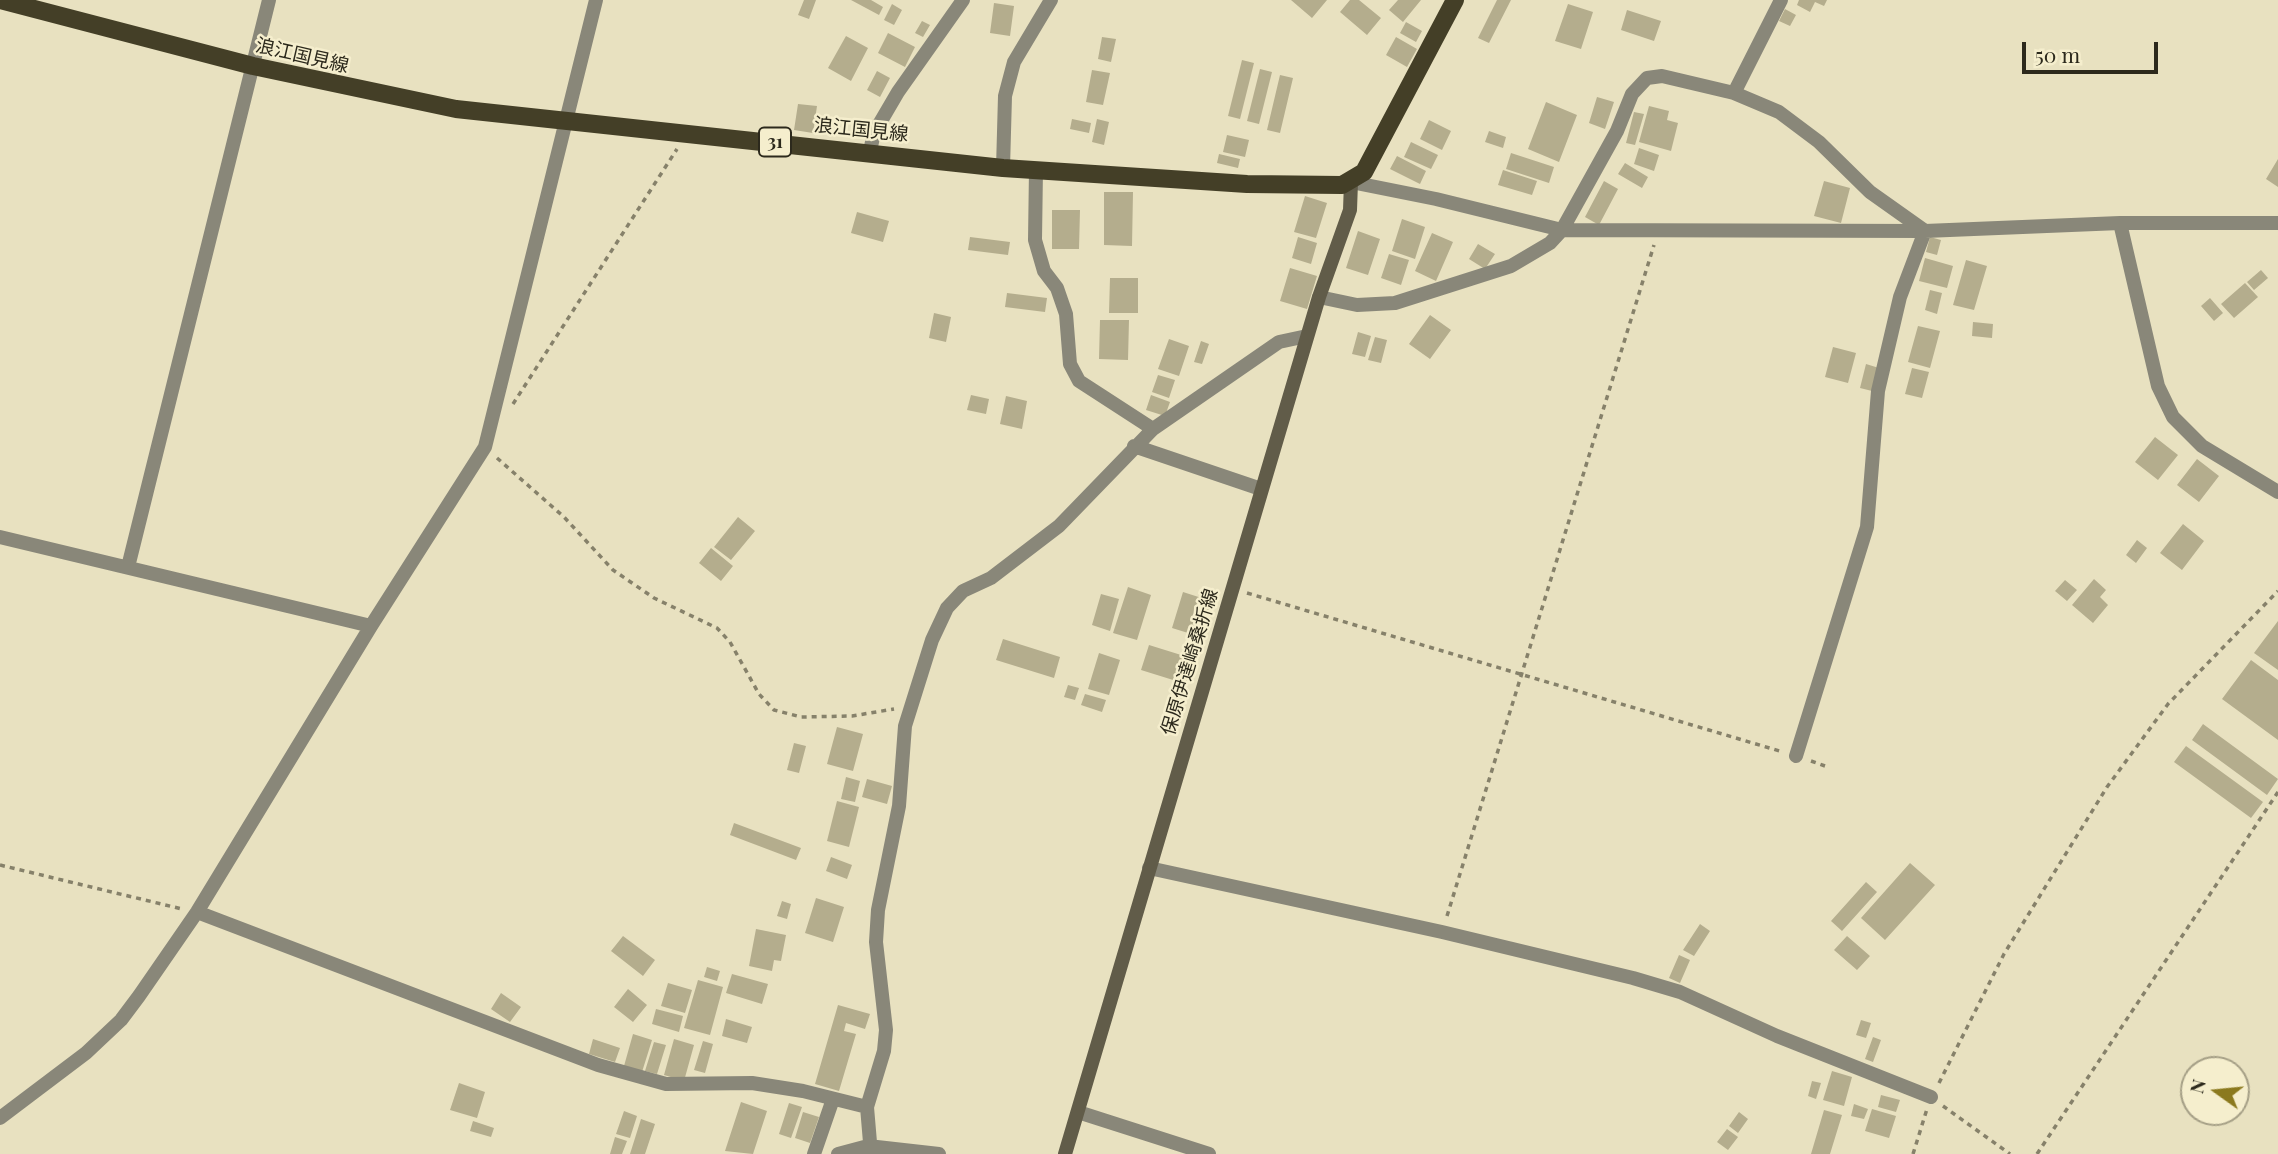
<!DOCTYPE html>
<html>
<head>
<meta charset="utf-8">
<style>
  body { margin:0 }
  #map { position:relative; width:2278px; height:1154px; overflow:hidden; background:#e8e1c0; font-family:"Playfair Display",serif }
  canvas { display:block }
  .north { position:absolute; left:2180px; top:1056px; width:70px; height:70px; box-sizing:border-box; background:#f5eecd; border:2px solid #a59f86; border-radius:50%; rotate:285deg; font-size:19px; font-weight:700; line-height:28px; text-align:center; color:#2c291c }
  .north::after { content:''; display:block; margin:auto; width:24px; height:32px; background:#8b791e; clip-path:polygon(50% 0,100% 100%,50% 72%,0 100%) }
  .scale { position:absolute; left:2022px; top:42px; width:136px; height:32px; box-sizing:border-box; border:4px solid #2c291c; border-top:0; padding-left:9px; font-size:21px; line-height:24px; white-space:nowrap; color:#2c291c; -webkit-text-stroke:5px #f5eecd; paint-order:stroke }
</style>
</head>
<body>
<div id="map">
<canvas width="2278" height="1154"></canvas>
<div class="north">N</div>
<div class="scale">50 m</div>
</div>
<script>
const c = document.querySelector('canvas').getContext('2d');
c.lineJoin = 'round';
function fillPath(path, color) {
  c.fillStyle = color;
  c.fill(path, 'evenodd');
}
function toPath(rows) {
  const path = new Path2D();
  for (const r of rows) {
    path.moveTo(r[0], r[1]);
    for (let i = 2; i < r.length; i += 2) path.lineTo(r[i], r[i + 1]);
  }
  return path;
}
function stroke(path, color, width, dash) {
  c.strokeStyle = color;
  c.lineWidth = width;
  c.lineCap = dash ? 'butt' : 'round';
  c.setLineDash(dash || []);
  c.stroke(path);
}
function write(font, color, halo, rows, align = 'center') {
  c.font = font + ' "Playfair Display","Noto Sans JP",serif';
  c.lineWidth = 5;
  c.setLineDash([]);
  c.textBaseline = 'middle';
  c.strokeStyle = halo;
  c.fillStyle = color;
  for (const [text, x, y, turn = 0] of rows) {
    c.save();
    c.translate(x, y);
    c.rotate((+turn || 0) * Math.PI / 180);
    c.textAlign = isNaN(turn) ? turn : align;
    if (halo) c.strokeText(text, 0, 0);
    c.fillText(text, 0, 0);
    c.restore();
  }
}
fillPath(toPath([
  [804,0,816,0,809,19,798,15],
  [851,0,871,0,883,7,879,15],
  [1291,0,1327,0,1312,18],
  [1350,0,1359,0,1381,18,1367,35,1340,12],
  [1398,0,1421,0,1403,22,1389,10],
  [1497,0,1511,0,1489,43,1478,38],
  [1799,0,1827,0,1824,6,1815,2,1810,12,1797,5],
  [994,3,1014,6,1010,36,990,33],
  [892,4,902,10,894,25,884,20],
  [1568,4,1593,12,1581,49,1555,41],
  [1785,9,1796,15,1790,26,1779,21],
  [1627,10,1661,21,1654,41,1621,30],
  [922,21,930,25,923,37,915,33],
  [1406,22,1422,31,1416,42,1400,33],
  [888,33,915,47,905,67,878,53],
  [846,36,868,48,851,81,828,68],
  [1102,37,1116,39,1111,62,1098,59],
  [1396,37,1417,49,1407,67,1386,55],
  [1242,60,1254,63,1240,119,1228,116],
  [1260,69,1272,72,1259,124,1247,121],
  [1092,70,1110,73,1103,105,1086,102],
  [877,71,890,78,880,97,867,90],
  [1280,75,1293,78,1280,133,1267,130],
  [1597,97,1614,102,1605,129,1589,123],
  [1546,102,1577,115,1559,162,1528,149],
  [798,104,817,106,813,133,794,130],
  [1649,106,1669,111,1667,120,1678,123,1671,151,1639,142],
  [1634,112,1644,114,1635,145,1626,143],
  [1072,119,1091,123,1089,133,1070,129],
  [1097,119,1109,122,1104,145,1092,142],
  [1429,120,1451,131,1442,150,1420,139],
  [1489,131,1506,137,1503,148,1485,142],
  [1227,135,1249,140,1245,157,1223,152],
  [1411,142,1438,155,1431,169,1404,157],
  [1639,148,1659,155,1654,171,1634,164],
  [1511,153,1554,167,1549,183,1506,169],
  [1219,154,1240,159,1238,168,1217,163],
  [1397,156,1426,171,1420,184,1390,169],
  [2278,159,2278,187,2266,179],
  [1625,163,1648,177,1642,188,1618,174],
  [1503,170,1537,181,1532,195,1498,185],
  [1604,181,1618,189,1599,225,1585,217],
  [1824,181,1850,188,1841,223,1814,216],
  [1104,192,1133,192,1132,246,1104,245],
  [1305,196,1327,203,1316,238,1294,232],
  [1052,210,1080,210,1079,249,1052,249],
  [857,212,889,221,883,242,851,233],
  [1402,219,1425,227,1415,259,1392,251],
  [1358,231,1380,239,1368,275,1346,268],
  [1432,233,1453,242,1436,281,1415,271],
  [970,237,1010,242,1008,255,968,250],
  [1298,237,1317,243,1311,264,1292,258],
  [1930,237,1941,240,1937,255,1926,252],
  [1478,244,1495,254,1485,269,1469,259],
  [1389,254,1409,260,1401,285,1381,278],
  [1925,258,1953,266,1947,288,1919,281],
  [1966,260,1987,266,1974,310,1953,305],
  [1290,268,1317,276,1307,309,1280,301],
  [2261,270,2268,278,2254,290,2247,282],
  [1110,278,1138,278,1138,313,1109,313],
  [2245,283,2258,297,2234,318,2221,304],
  [1930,290,1942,293,1937,314,1925,310],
  [1007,293,1047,298,1045,312,1005,307],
  [2210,298,2223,313,2214,321,2201,306],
  [934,313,951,317,946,342,929,338],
  [1430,315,1451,330,1430,359,1409,344],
  [1100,320,1129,320,1128,360,1099,359],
  [1973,322,1993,324,1992,338,1972,336],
  [1918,326,1940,331,1930,368,1908,362],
  [1358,332,1371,336,1365,357,1352,354],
  [1375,337,1387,340,1381,363,1368,360],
  [1169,339,1189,346,1179,376,1158,369],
  [1201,341,1209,344,1202,364,1194,362],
  [1833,347,1856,353,1848,383,1825,377],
  [1866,364,1879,368,1872,391,1860,388],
  [1912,368,1929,372,1922,398,1905,394],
  [1158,375,1175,380,1169,398,1152,392],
  [971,395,989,399,986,414,967,410],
  [1151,395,1170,402,1165,416,1146,410],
  [1006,396,1027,401,1022,429,1000,424],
  [2155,437,2178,455,2158,480,2135,462],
  [2197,459,2219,476,2199,502,2177,485],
  [738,517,755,531,731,560,714,547],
  [2183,524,2204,541,2182,570,2160,553],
  [2137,540,2147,548,2136,563,2126,555],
  [711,548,733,566,721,581,699,563],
  [2094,579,2106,590,2100,597,2108,605,2093,623,2072,605],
  [2065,580,2077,590,2067,601,2055,591],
  [1128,587,1151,595,1137,640,1113,633],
  [1183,592,1211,601,1201,637,1172,628],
  [1101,594,1119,599,1110,631,1092,625],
  [2278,621,2278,670,2254,653],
  [1003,639,1060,657,1054,678,996,660],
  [1149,645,1194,659,1186,684,1141,670],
  [1099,653,1120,660,1109,695,1088,689],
  [2251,660,2278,680,2278,740,2222,699],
  [1068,685,1079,688,1075,700,1064,697],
  [1085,694,1106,700,1102,712,1081,705],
  [2203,724,2278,779,2267,795,2192,740],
  [837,727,863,734,853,771,827,764],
  [794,743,806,746,799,773,787,770],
  [2186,746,2263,802,2251,818,2174,762],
  [846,777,860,781,855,802,841,799],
  [867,779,892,786,887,804,862,797],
  [837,801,859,807,849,847,827,841],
  [734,823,801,848,796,860,730,835],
  [831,857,852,865,847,879,826,871],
  [1910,863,1935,885,1885,940,1861,918],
  [1866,882,1877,892,1842,931,1831,921],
  [816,898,844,907,833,942,805,933],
  [782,901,791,904,787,919,777,916],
  [1700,924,1710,931,1694,956,1683,950],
  [756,929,786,935,781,961,774,960,772,971,749,966],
  [623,936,655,960,643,976,611,951],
  [1847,936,1870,956,1857,970,1834,950],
  [1679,955,1690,960,1680,983,1669,978],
  [707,967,720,971,717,981,704,977],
  [732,974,768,984,762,1004,726,993],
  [698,980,723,987,710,1035,684,1028],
  [668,983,692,990,685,1013,661,1006],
  [628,989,647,1005,633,1022,614,1007],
  [501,993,521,1007,510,1022,491,1009],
  [838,1005,870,1014,865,1029,846,1023,844,1031,856,1034,839,1091,815,1084],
  [656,1009,683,1016,679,1032,652,1024],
  [726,1019,752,1027,747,1043,722,1036],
  [1861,1020,1871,1023,1866,1038,1856,1035],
  [633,1034,652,1040,642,1072,624,1066],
  [1873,1037,1881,1040,1873,1062,1865,1059],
  [593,1039,620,1048,615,1062,589,1054],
  [674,1039,694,1045,684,1081,664,1075],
  [703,1041,713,1044,705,1073,694,1070],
  [654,1042,666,1045,657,1074,645,1071],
  [1832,1071,1852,1077,1844,1106,1823,1100],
  [1812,1081,1821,1083,1816,1099,1808,1096],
  [459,1083,485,1092,477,1118,450,1110],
  [1881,1095,1900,1100,1896,1112,1878,1107],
  [741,1102,767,1111,753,1154,725,1151],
  [789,1103,802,1107,791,1138,779,1134],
  [1854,1104,1868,1109,1864,1119,1851,1116],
  [1872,1109,1896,1116,1889,1138,1865,1131],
  [1824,1110,1842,1115,1830,1154,1811,1154],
  [624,1111,637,1116,630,1138,616,1134],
  [803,1112,819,1117,810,1143,795,1138],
  [1739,1112,1748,1119,1738,1133,1729,1126],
  [641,1119,655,1124,645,1154,630,1154],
  [473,1121,494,1128,491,1137,470,1131],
  [1727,1129,1738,1137,1728,1150,1717,1142],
  [615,1137,627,1141,622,1154,610,1154]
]), '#b4ad8d');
stroke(toPath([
  [513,404,677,149],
  [497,458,564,517,613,570,654,598,717,628,730,642,759,694,774,710,801,717,852,716,894,709],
  [1247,593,1783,752],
  [1811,761,1825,766],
  [0,865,182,909],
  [1447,916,1654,245],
  [1939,1083,2004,954,2107,787,2168,704,2278,591],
  [1943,1106,2010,1154],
  [1913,1154,1927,1109],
  [2037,1154,2278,792]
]), '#86816a', 3.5, [5, 5]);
stroke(toPath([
  [1734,93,1781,0],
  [870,151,874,133,898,92,963,0],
  [1003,168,1005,96,1014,62,1051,0],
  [1036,169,1035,240,1044,271,1057,288,1066,314,1070,364,1079,381,1153,429],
  [1351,182,1436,199,1562,230,1925,231,2120,223,2278,223],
  [2120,223,2158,386,2173,417,2202,446,2278,492],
  [1319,297,1357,305,1395,303,1511,266,1550,243,1562,230,1617,131,1632,94,1647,78,1662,76,1734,93,1779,112,1819,142,1870,192,1925,231,1900,297,1878,391,1867,527,1796,756],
  [1134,446,1261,489],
  [0,537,371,626],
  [128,567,269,0],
  [1149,868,1442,932,1633,978,1680,992,1777,1036,1931,1097],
  [197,912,598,1065,666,1084,752,1083,803,1091,867,1107],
  [1078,1112,1209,1154],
  [0,1118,86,1053,121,1020,139,996,197,912,371,626,485,447,596,0],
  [814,1154,833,1099],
  [838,1154,868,1146,939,1154],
  [871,1154,867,1107,884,1051,886,1030,876,942,878,910,899,806,905,726,932,640,947,608,963,591,991,578,1059,526,1153,429,1279,342,1307,336]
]), '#898779', 14);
stroke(toPath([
  [1065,1154,1319,297,1350,210,1351,182]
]), '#615c49', 14);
stroke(toPath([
  [0,0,253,66,456,109,1003,168,1247,184,1342,185,1364,172,1455,0]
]), '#443f27', 18);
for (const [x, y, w] of [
  [775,142,32]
]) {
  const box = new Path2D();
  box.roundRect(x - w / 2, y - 14.5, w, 29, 5);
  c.fillStyle = '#f5eecd';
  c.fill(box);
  stroke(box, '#2c291c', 2);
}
write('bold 18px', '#2c291c', null, [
  ["31",775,142]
]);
write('19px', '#2c291c', '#f5eecd', [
  ["浪江国見線",302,56,13],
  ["浪江国見線",861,130,6],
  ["保原伊達崎桑折線",1190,662,-73]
]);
</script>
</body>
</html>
